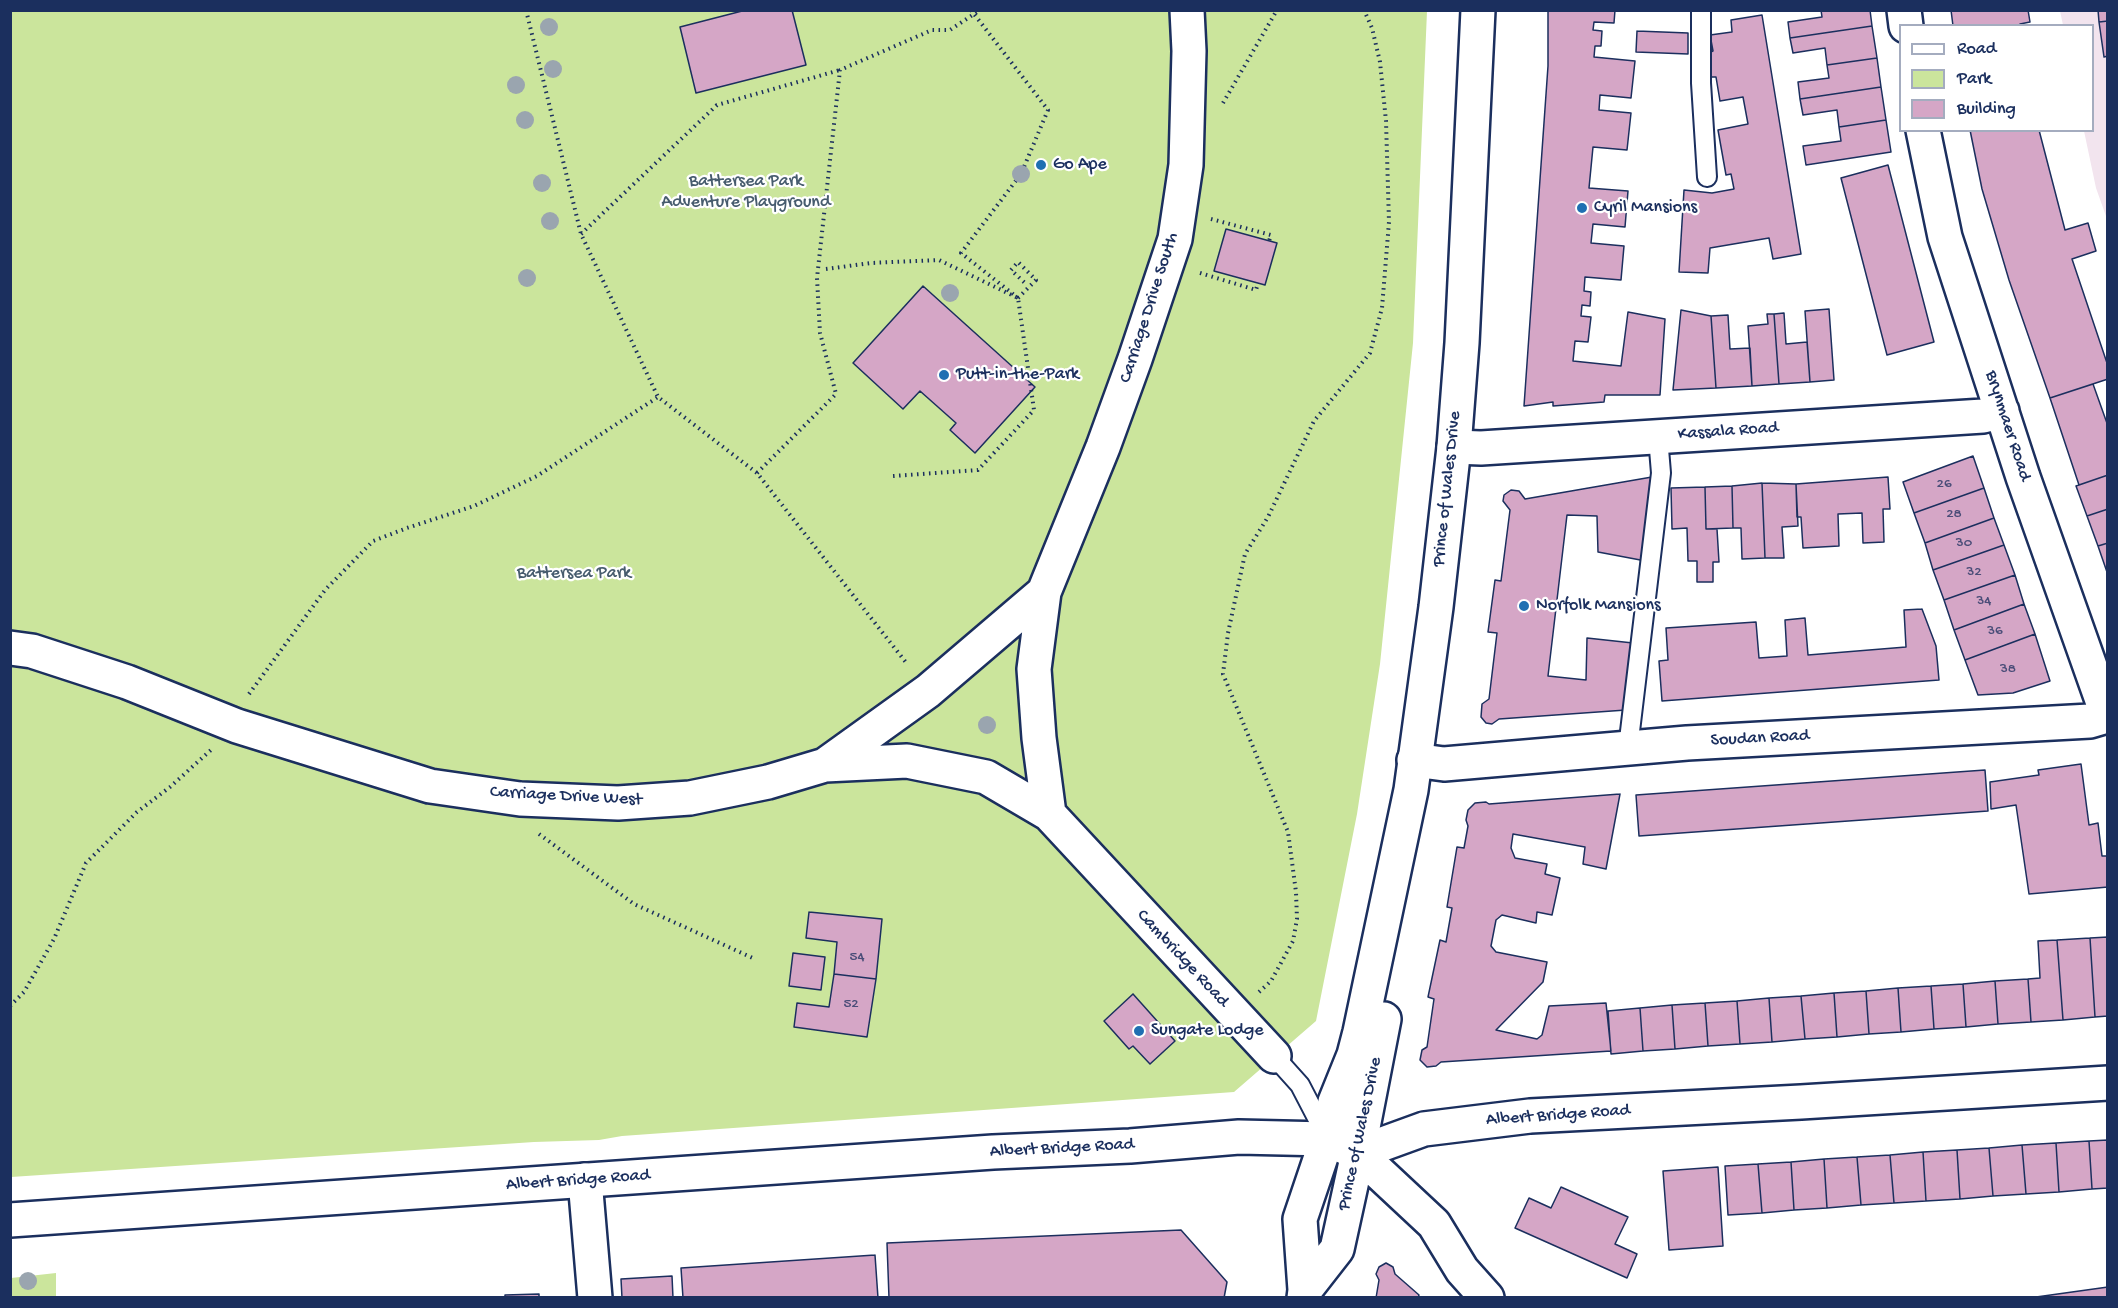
<!DOCTYPE html>
<html>
<head>
<meta charset="utf-8">
<style>
  body { margin:0 }
  #map { position:relative; width:2118px; height:1308px; overflow:hidden; background:#fff; font-family:"Gochi Hand",sans-serif }
  canvas { display:block }
  .frame { position:absolute; inset:0; border:12px solid #1b2f5e; pointer-events:none }
  .legend { position:absolute; left:1899px; top:24px; width:195px; height:108px; box-sizing:border-box; background:#fff; border:2px solid #a4acbf; margin:0; padding:8px 10px; list-style:none; font-size:18px; color:#1b2f5e }
  .legend li { display:flex; align-items:center; gap:12px; height:30px }
  .legend b { width:30px; border:2px solid #a4acbf }
</style>
</head>
<body>
<div id="map">
<canvas width="2118" height="1308"></canvas>
<div class="frame"></div>
<ul class="legend">
<li><b style="height:8px;background:#fff"></b>Road</li>
<li><b style="height:16px;background:#cbe59c"></b>Park</li>
<li><b style="height:16px;background:#d5a6c6"></b>Building</li>
</ul>
</div>
<script>
const c = document.querySelector('canvas').getContext('2d');
c.lineJoin = 'round';
function fillPath(path, color) {
  c.fillStyle = color;
  c.fill(path, 'evenodd');
}
function toPath(rows) {
  const path = new Path2D();
  for (const r of rows) {
    path.moveTo(r[0], r[1]);
    for (let i = 2; i < r.length; i += 2) path.lineTo(r[i], r[i + 1]);
  }
  return path;
}
function stroke(path, color, width, dash) {
  c.strokeStyle = color;
  c.lineWidth = width;
  c.lineCap = dash ? 'butt' : 'round';
  c.setLineDash(dash || []);
  c.stroke(path);
}
function write(font, color, halo, rows, align = 'center') {
  c.font = font + ' "Gochi Hand",sans-serif';
  c.lineWidth = 4.5;
  c.setLineDash([]);
  c.textBaseline = 'middle';
  c.strokeStyle = halo;
  c.fillStyle = color;
  for (const [text, x, y, turn = 0] of rows) {
    c.save();
    c.translate(x, y);
    c.rotate((+turn || 0) * Math.PI / 180);
    c.textAlign = isNaN(turn) ? turn : align;
    if (halo) c.strokeText(text, 0, 0);
    c.fillText(text, 0, 0);
    c.restore();
  }
}
fillPath(toPath([
  [2060,11,2107,11,2107,219,2096,188,2084,131,2092,130,2092,26,2063,25]
]), '#f2e4ee');
fillPath(toPath([
  [11,11,1427,11,1413,343,1380,664,1357,814,1316,1021,1234,1092,622,1136,599,1140,534,1142,11,1177],
  [56,1273,56,1297,11,1297,11,1278]
]), '#cbe59c');
const building = toPath([
  [746,10,792,10,806,65,696,93,680,27,746,10],
  [1548,10,1615,10,1614,23,1594,22,1593,30,1602,31,1601,46,1595,46,1594,57,1635,61,1631,98,1600,95,1599,110,1631,113,1627,150,1593,147,1589,188,1628,191,1625,227,1593,224,1591,243,1624,246,1621,280,1585,277,1584,291,1591,292,1590,306,1582,305,1581,316,1591,317,1588,342,1575,341,1573,361,1621,366,1628,312,1665,319,1660,395,1605,395,1604,402,1553,406,1553,402,1524,406,1548,66,1548,10],
  [1821,10,1870,10,1872,26,1790,38,1788,22,1822,17,1821,10],
  [1951,10,2028,10,2030,22,2020,24,2020,26,1953,26,1951,10],
  [2098,10,2108,10,2108,21,2099,22,2098,10],
  [1762,15,1801,254,1773,259,1769,238,1710,248,1708,273,1679,272,1684,190,1712,193,1734,189,1731,174,1726,175,1718,130,1748,124,1743,97,1720,101,1716,77,1711,77,1708,53,1713,51,1710,35,1732,32,1731,20,1762,15],
  [2108,21,2108,56,2104,57,2099,22,2108,21],
  [1872,26,1877,58,1827,65,1825,48,1793,53,1790,38,1872,26],
  [1637,31,1688,33,1688,54,1636,52,1637,31],
  [1877,58,1881,87,1800,99,1798,82,1829,78,1827,65,1877,58],
  [1881,87,1886,120,1839,127,1837,110,1803,115,1800,99,1881,87],
  [1886,120,1891,152,1806,165,1803,146,1841,141,1839,127,1886,120],
  [1970,130,2039,130,2065,230,2088,223,2096,251,2072,259,2108,366,2108,379,2050,398,2009,280,1982,189,1970,130],
  [1888,165,1934,342,1887,355,1841,178,1888,165],
  [1226,229,1277,243,1265,285,1214,271,1226,229],
  [923,286,1035,387,975,453,950,430,956,423,920,391,903,409,853,363,923,286],
  [1829,309,1834,380,1810,382,1805,311,1829,309],
  [1681,310,1711,316,1716,388,1673,390,1681,310],
  [1784,313,1786,344,1807,342,1810,382,1779,384,1774,314,1784,313],
  [1767,314,1774,314,1779,384,1752,386,1748,326,1768,324,1767,314],
  [1728,315,1730,349,1750,348,1752,386,1716,388,1711,316,1728,315],
  [2093,384,2108,426,2108,475,2079,485,2050,398,2093,384],
  [1973,456,1984,488,1914,513,1903,482,1973,456],
  [2108,475,2108,509,2087,516,2076,486,2108,475],
  [1652,477,1651,562,1598,552,1597,516,1567,515,1548,676,1586,680,1587,638,1633,643,1626,710,1499,719,1492,724,1486,723,1481,717,1482,704,1489,699,1497,633,1488,632,1495,580,1501,581,1510,510,1503,501,1504,495,1511,490,1519,491,1525,499,1652,477],
  [1888,477,1890,509,1883,509,1884,542,1863,543,1862,513,1838,514,1839,546,1803,548,1801,517,1797,517,1796,484,1888,477],
  [1762,483,1796,484,1798,526,1782,527,1784,558,1765,558,1762,483],
  [1762,483,1765,558,1742,559,1741,528,1733,528,1732,486,1762,483],
  [1732,486,1733,528,1706,529,1705,487,1732,486],
  [1705,487,1706,529,1717,529,1719,562,1713,562,1713,582,1697,582,1697,561,1688,561,1687,528,1672,529,1671,488,1705,487],
  [1984,488,1994,518,1925,543,1914,513,1984,488],
  [2108,509,2108,543,2098,546,2087,516,2108,509],
  [1994,518,2004,545,1933,570,1925,543,1994,518],
  [2108,543,2108,575,2098,546,2108,543],
  [2004,545,2015,575,1944,600,1933,570,2004,545],
  [2015,575,2024,604,1954,630,1944,600,2015,575],
  [2024,604,2035,634,1965,660,1954,630,2024,604],
  [1922,609,1936,646,1939,680,1662,701,1659,661,1668,660,1666,628,1756,622,1759,658,1787,656,1785,620,1805,618,1808,655,1906,647,1904,610,1922,609],
  [2035,634,2050,681,2013,693,1978,695,1965,660,2035,634],
  [2081,764,2089,825,2098,823,2102,856,2108,856,2108,887,2029,894,2016,805,1991,809,1990,782,2039,775,2038,770,2081,764],
  [1985,770,1988,811,1639,836,1636,795,1985,770],
  [1620,794,1606,869,1583,864,1585,847,1513,834,1511,848,1515,858,1547,864,1545,874,1560,878,1552,915,1537,912,1536,923,1502,915,1496,920,1491,946,1496,952,1547,962,1543,982,1496,1030,1537,1039,1542,1035,1549,1006,1606,1003,1611,1051,1441,1062,1436,1066,1427,1067,1420,1060,1422,1050,1427,1047,1434,999,1428,997,1440,940,1446,942,1452,908,1447,907,1457,847,1464,848,1468,826,1466,820,1468,810,1475,803,1486,802,1489,804,1620,794],
  [809,912,882,919,876,979,834,974,837,942,806,938,809,912],
  [2108,937,2108,1016,2095,1017,2090,938,2108,937],
  [2090,938,2095,1017,2063,1020,2057,940,2090,938],
  [2057,940,2063,1020,2031,1022,2028,979,2040,978,2038,941,2057,940],
  [793,953,825,957,821,990,789,986,793,953],
  [834,974,876,979,867,1037,794,1027,797,1003,829,1007,834,974],
  [2028,979,2031,1022,1998,1024,1995,981,2028,979],
  [1995,981,1998,1024,1966,1027,1963,984,1995,981],
  [1963,984,1966,1027,1934,1029,1931,986,1963,984],
  [1931,986,1934,1029,1901,1032,1898,988,1931,986],
  [1898,988,1901,1032,1869,1034,1866,991,1898,988],
  [1866,991,1869,1034,1837,1037,1834,993,1866,991],
  [1834,993,1837,1037,1805,1039,1801,996,1834,993],
  [1133,994,1175,1041,1150,1064,1133,1046,1129,1049,1104,1021,1133,994],
  [1801,996,1805,1039,1772,1042,1769,998,1801,996],
  [1769,998,1772,1042,1740,1044,1737,1001,1769,998],
  [1737,1001,1740,1044,1708,1046,1705,1003,1737,1001],
  [1705,1003,1708,1046,1675,1049,1672,1005,1705,1003],
  [1672,1005,1675,1049,1643,1051,1640,1008,1672,1005],
  [1640,1008,1643,1051,1611,1054,1608,1011,1640,1008],
  [2108,1140,2108,1188,2092,1189,2089,1141,2108,1140],
  [2089,1141,2092,1189,2059,1192,2056,1143,2089,1141],
  [2056,1143,2059,1192,2026,1194,2022,1145,2056,1143],
  [2022,1145,2026,1194,1993,1196,1989,1148,2022,1145],
  [1989,1148,1993,1196,1960,1199,1957,1150,1989,1148],
  [1957,1150,1960,1199,1926,1201,1923,1152,1957,1150],
  [1923,1152,1926,1201,1894,1203,1890,1155,1923,1152],
  [1890,1155,1894,1203,1861,1205,1857,1157,1890,1155],
  [1857,1157,1861,1205,1827,1208,1824,1159,1857,1157],
  [1824,1159,1827,1208,1794,1210,1791,1162,1824,1159],
  [1791,1162,1794,1210,1762,1213,1758,1164,1791,1162],
  [1758,1164,1762,1213,1728,1215,1725,1166,1758,1164],
  [1718,1167,1723,1246,1669,1250,1663,1171,1718,1167],
  [1561,1187,1628,1217,1615,1244,1637,1254,1627,1278,1515,1228,1529,1198,1551,1208,1561,1187],
  [1181,1230,1227,1282,1224,1298,889,1298,887,1243,1181,1230],
  [875,1255,878,1298,683,1298,681,1268,875,1255],
  [1386,1263,1393,1267,1395,1274,1419,1295,1418,1298,1376,1298,1379,1280,1376,1274,1379,1267,1386,1263],
  [672,1276,673,1298,622,1298,621,1279,672,1276],
  [2108,1287,2108,1298,2029,1298,2108,1287],
  [539,1294,539,1298,505,1298,505,1295,539,1294]
]);
fillPath(building, '#d5a6c6');
stroke(building, '#1b2f5e', 1.5);
const lane = toPath([
  [1701,10,1701,83,1707,177],
  [1628,748,1661,473,1658,437],
  [1274,1056,1300,1085,1327,1137]
]);
const street = toPath([
  [1904,10,1906,26],
  [1923,130,1945,237,2023,477,2108,717],
  [1454,447,1481,448,1983,416,2002,411],
  [10,648,32,651,127,682,237,726,430,786,520,799,618,803,690,798,768,782,825,765,928,691,1044,592],
  [1414,760,1444,764,1687,743,2090,721,2107,716],
  [825,765,907,761,986,777,1049,814,1274,1056],
  [1049,814,1039,738,1034,669,1044,592,1103,447,1135,359,1175,239,1186,165,1189,51,1187,10],
  [585,1180,595,1298]
]);
const secondary = toPath([
  [1327,1139,1335,1102,1354,1055,1360,1032,1411,790,1436,607,1454,447,1462,343,1478,10],
  [1358,1153,1384,1019]
]);
const primary = toPath([
  [10,1220,993,1152,1130,1146,1239,1137,1327,1139,1353,1151]
]);
const highway = toPath([
  [1358,1153,1424,1129,1530,1116,1801,1102,2108,1083],
  [1358,1153,1434,1224,1462,1270,1487,1298],
  [1305,1290,1300,1219,1327,1139],
  [1304,1298,1305,1290,1337,1249,1358,1153]
]);
stroke(lane, '#1b2f5e', 22);
stroke(street, '#1b2f5e', 38);
stroke(secondary, '#1b2f5e', 38);
stroke(primary, '#1b2f5e', 38);
stroke(highway, '#1b2f5e', 38);
stroke(toPath([
  [526,10,581,234,658,397,757,473,908,665],
  [1223,103,1277,10],
  [1211,219,1271,235,1269,241],
  [581,234,717,105,840,70],
  [826,269,871,263,939,260,1018,298,1034,410,978,470,893,476],
  [1200,273,1256,290,1258,283],
  [1018,298,1036,280,1018,262,1011,270,1025,283],
  [757,473,836,394,820,333,817,278,840,70,932,30,950,30,980,10],
  [249,694,325,590,373,541,407,528,474,506,537,476,658,397],
  [539,834,634,904,755,959],
  [1259,992,1271,981,1293,941,1297,919,1296,892,1288,832,1223,674,1228,633,1245,554,1268,517,1314,421,1370,353,1382,308,1389,222,1386,121,1380,62,1372,28,1364,10],
  [10,1006,24,992,54,939,86,863,137,812,170,787,211,750]
]), '#1b2f5e', 4, [1.5, 4.5]);
stroke(lane, '#fff', 18);
stroke(street, '#fff', 33);
stroke(secondary, '#fff', 33);
stroke(primary, '#fff', 33);
stroke(highway, '#fff', 33);
stroke(toPath([
  [971,10,1048,110,1021,174,961,253,1018,298]
]), '#1b2f5e', 4, [1.5, 4.5]);
c.fillStyle = '#9aa5af';
for (const [x, y] of [
  [549,27],
  [553,69],
  [516,85],
  [525,120],
  [1021,174],
  [542,183],
  [550,221],
  [527,278],
  [950,293],
  [987,725],
  [28,1281]
]) {
  c.beginPath();
  c.arc(x, y, 9, 0, 2 * Math.PI);
  c.fill();
}
for (const [x, y, r, color] of [
  [1041,165,6,"#1f6fb2"],
  [1582,208,6,"#1f6fb2"],
  [944,375,6,"#1f6fb2"],
  [1524,606,6,"#1f6fb2"],
  [1139,1031,6,"#1f6fb2"]
]) {
  const dot = new Path2D();
  dot.arc(x, y, r, 0, 2 * Math.PI);
  c.fillStyle = color;
  c.fill(dot);
  stroke(dot, '#fff', 2);
}
write('15px', '#4a4d78', null, [
  ["26",1944,485],
  ["28",1954,515],
  ["30",1964,544],
  ["32",1974,573],
  ["34",1984,602],
  ["36",1995,632],
  ["38",2008,670],
  ["54",857,958],
  ["52",851,1005]
]);
write('18px', '#1b2f5e', '#fff', [
  ["Go Ape",1053,165],
  ["Cyril Mansions",1594,208],
  ["Putt-in-the-Park",956,375],
  ["Norfolk Mansions",1536,606],
  ["Sungate Lodge",1151,1031]
], 'left');
write('18px', '#475c6e', '#fff', [
  ["Battersea Park",746,182],
  ["Adventure Playground",746,203],
  ["Battersea Park",574,574]
]);
write('18px', '#1b2f5e', '#fff', [
  ["Carriage Drive South",1150,308,-72],
  ["Brynmaer Road",2007,426,72],
  ["Kassala Road",1728,432,-4],
  ["Prince of Wales Drive",1448,489,-84],
  ["Soudan Road",1760,739,-3],
  ["Carriage Drive West",566,797,3],
  ["Cambridge Road",1182,959,47],
  ["Albert Bridge Road",1558,1116,-4],
  ["Prince of Wales Drive",1361,1134,-78],
  ["Albert Bridge Road",1062,1149,-3],
  ["Albert Bridge Road",578,1181,-4]
]);
</script>
</body>
</html>
